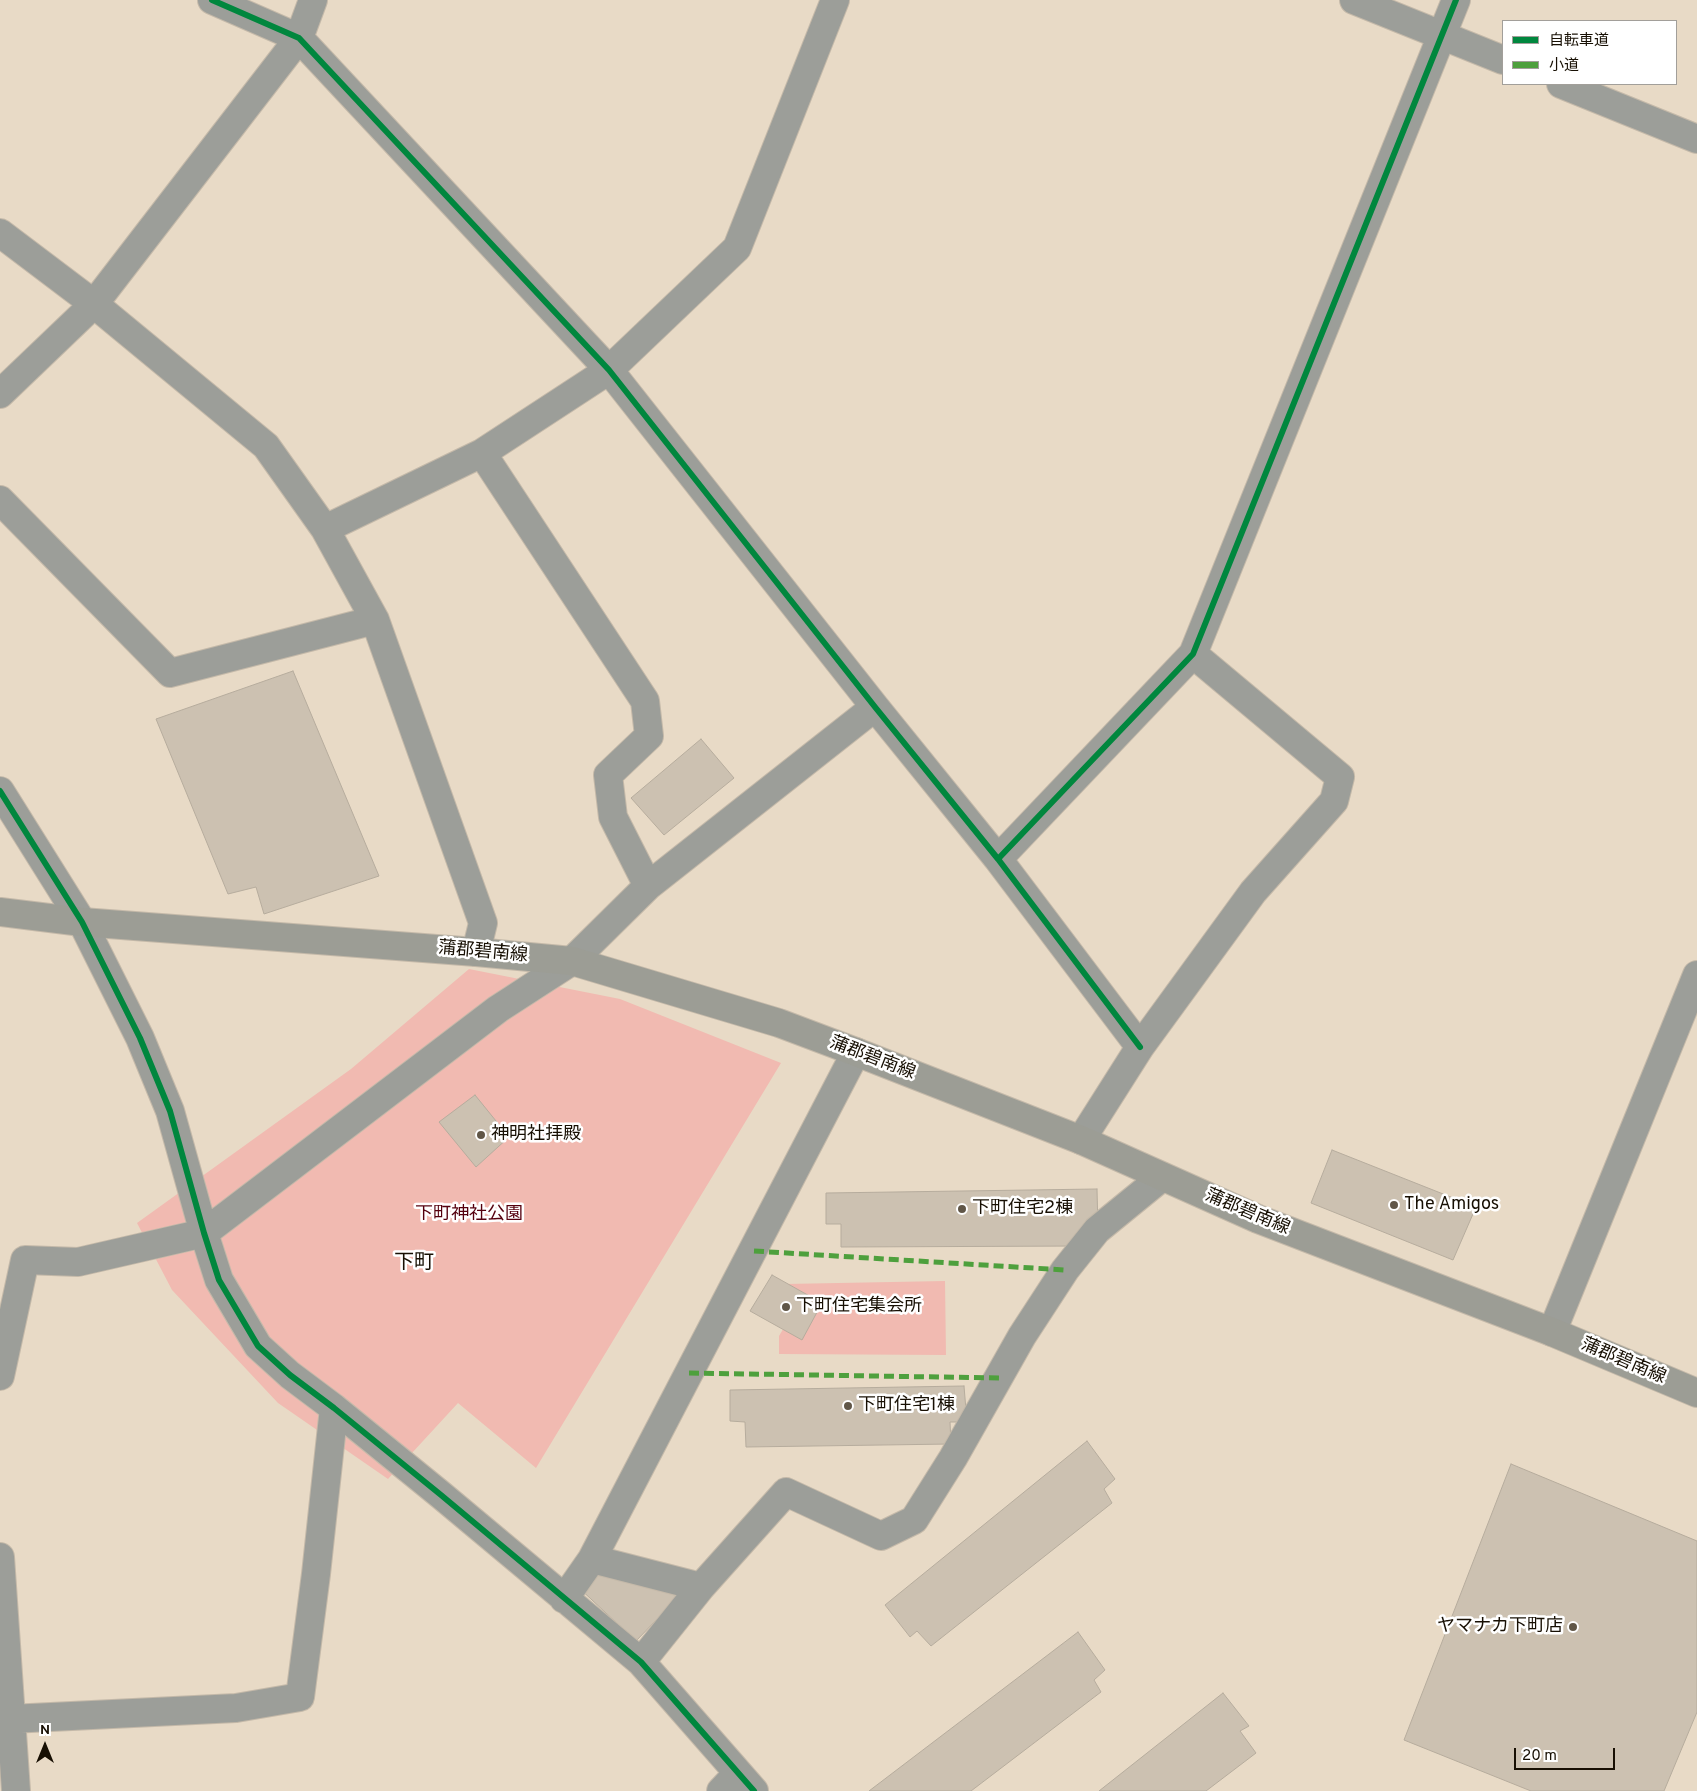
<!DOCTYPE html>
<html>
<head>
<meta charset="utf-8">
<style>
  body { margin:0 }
  #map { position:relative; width:1697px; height:1791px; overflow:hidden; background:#e8dac6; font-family:Overpass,"Noto Sans JP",sans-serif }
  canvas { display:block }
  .legend { position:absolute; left:1502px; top:20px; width:175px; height:65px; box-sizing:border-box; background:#fff; border:1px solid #a29f9a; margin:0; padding:6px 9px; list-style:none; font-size:15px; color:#170f03 }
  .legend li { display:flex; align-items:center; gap:10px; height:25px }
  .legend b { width:25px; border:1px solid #a29f9a }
  .north { position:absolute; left:20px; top:1721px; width:50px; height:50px; -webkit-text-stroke:4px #fff; paint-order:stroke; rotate:0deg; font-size:14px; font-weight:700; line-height:20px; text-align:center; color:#170f03 }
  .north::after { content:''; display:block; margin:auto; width:18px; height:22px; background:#170f03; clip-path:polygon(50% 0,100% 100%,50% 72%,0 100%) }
  .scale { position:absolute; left:1514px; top:1748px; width:101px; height:22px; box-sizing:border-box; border:2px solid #170f03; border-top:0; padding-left:6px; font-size:15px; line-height:18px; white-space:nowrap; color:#170f03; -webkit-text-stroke:4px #fff; paint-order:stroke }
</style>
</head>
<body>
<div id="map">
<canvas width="1697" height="1791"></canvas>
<ul class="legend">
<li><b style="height:6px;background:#00873e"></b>自転車道</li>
<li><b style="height:6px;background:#4ea03d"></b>小道</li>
</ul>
<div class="north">N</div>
<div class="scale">20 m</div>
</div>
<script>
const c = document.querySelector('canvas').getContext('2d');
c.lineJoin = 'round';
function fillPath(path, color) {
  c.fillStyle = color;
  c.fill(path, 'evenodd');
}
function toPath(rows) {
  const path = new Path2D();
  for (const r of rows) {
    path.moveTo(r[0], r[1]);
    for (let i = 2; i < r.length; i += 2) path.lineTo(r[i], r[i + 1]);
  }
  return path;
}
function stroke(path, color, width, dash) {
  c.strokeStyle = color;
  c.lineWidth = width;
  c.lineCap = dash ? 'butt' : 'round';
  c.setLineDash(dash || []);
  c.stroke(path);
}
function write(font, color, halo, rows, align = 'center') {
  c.font = font + ' Overpass,"Noto Sans JP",sans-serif';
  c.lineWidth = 5;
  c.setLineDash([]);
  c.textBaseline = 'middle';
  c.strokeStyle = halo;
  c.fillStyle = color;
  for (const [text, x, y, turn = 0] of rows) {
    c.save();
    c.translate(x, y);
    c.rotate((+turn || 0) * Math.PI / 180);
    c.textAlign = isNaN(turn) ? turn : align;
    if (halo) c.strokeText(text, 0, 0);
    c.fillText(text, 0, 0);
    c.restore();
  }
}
fillPath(toPath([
  [469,969,620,999,781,1063,536,1468,458,1403,388,1479,278,1403,172,1290,137,1223,351,1069],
  [945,1281,946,1355,779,1354,779,1336,801,1299,785,1284]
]), '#f1bab1');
const building = toPath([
  [293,671,379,876,264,914,256,887,228,894,156,719,293,671],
  [701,739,734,778,664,835,631,798,701,739],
  [475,1095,509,1137,476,1167,439,1122,475,1095],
  [1332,1150,1476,1207,1453,1260,1311,1203,1332,1150],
  [1097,1189,1098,1229,1082,1246,841,1247,841,1224,826,1224,826,1193,1097,1189],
  [772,1275,822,1303,802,1340,750,1311,772,1275],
  [964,1386,967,1422,950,1422,951,1444,746,1447,745,1422,730,1421,730,1390,964,1386],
  [1087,1441,1115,1479,1104,1489,1112,1503,931,1646,917,1631,910,1637,885,1605,1087,1441],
  [1511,1464,1697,1541,1697,1712,1664,1791,1531,1791,1404,1740,1511,1464],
  [591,1571,686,1589,636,1641,577,1586,591,1571],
  [1078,1632,1105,1670,1094,1680,1101,1692,971,1791,869,1791,1078,1632],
  [1223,1693,1249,1726,1240,1731,1256,1753,1206,1791,1099,1791,1223,1693]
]);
fillPath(building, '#ccc1b1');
stroke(building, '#b6ac9d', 1);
const minor = toPath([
  [212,0,299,38,609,370,875,707,998,859,1140,1047],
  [1354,0,1503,60],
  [1561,84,1697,139],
  [0,233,94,304,266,446,325,529,375,620,483,923,476,952],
  [0,394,94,304,299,38,313,0],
  [482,453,645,701,649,736,608,775,613,817,648,886],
  [0,500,170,673,375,620],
  [325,529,482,453,609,370,737,248,835,0],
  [0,791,82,922,140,1038,170,1111,204,1233,219,1280,258,1346,290,1375,334,1408,441,1495,641,1662,754,1791],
  [998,859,1193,654,1456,0],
  [1081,1140,1140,1047,1253,892,1334,801,1340,777,1193,654],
  [1552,1332,1697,975],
  [0,1376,25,1260,78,1262,204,1233,498,1009,572,961,648,886,875,707],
  [0,1557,16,1791],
  [592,1559,701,1587],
  [564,1599,592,1559,856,1052],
  [641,1662,701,1587,786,1492,881,1536,914,1520,953,1458,1022,1336,1065,1270,1097,1230,1162,1177],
  [10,1719,236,1708,300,1697,316,1574,334,1408],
  [721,1791,738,1773]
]);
const secondary = toPath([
  [0,912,82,922,476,952,572,961,779,1023,856,1052,1081,1140,1258,1219,1552,1332,1697,1393]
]);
stroke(minor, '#c4b9a9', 30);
stroke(secondary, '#c4b9a9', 30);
stroke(minor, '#9c9e99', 28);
stroke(secondary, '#9c9d95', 28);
stroke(toPath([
  [754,1251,1065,1270],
  [689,1373,999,1378]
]), '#4ea03d', 5, [10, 5]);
stroke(toPath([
  [212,0,299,38,609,370,875,707,998,859,1140,1047],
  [0,791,82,922,140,1038,170,1111,204,1233,219,1280,258,1346,290,1375,334,1408,441,1495,641,1662,754,1791],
  [998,859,1193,654,1456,0]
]), '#00873e', 6);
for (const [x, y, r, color] of [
  [481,1135,5,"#605647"],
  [1394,1205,5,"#605647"],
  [962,1209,5,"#605647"],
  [786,1307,5,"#605647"],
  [848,1406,5,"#605647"],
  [1573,1627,5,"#605647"]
]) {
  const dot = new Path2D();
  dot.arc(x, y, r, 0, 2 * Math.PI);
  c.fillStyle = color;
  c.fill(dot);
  stroke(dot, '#fff', 2);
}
write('18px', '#170f03', '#fff', [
  ["蒲郡碧南線",483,953,5],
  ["蒲郡碧南線",872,1059,21],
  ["蒲郡碧南線",1247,1213,23],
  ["蒲郡碧南線",1623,1362,23]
]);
write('18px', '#170f03', '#fff', [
  ["神明社拝殿",491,1135],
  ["The Amigos",1404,1205],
  ["下町住宅2棟",972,1209],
  ["下町住宅集会所",796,1307],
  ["下町住宅1棟",858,1406],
  ["ヤマナカ下町店",1563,1627,"right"]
], 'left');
write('18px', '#55000e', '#fff', [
  ["下町神社公園",469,1215]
]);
write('20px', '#170f03', '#fff', [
  ["下町",414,1264]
]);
</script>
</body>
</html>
